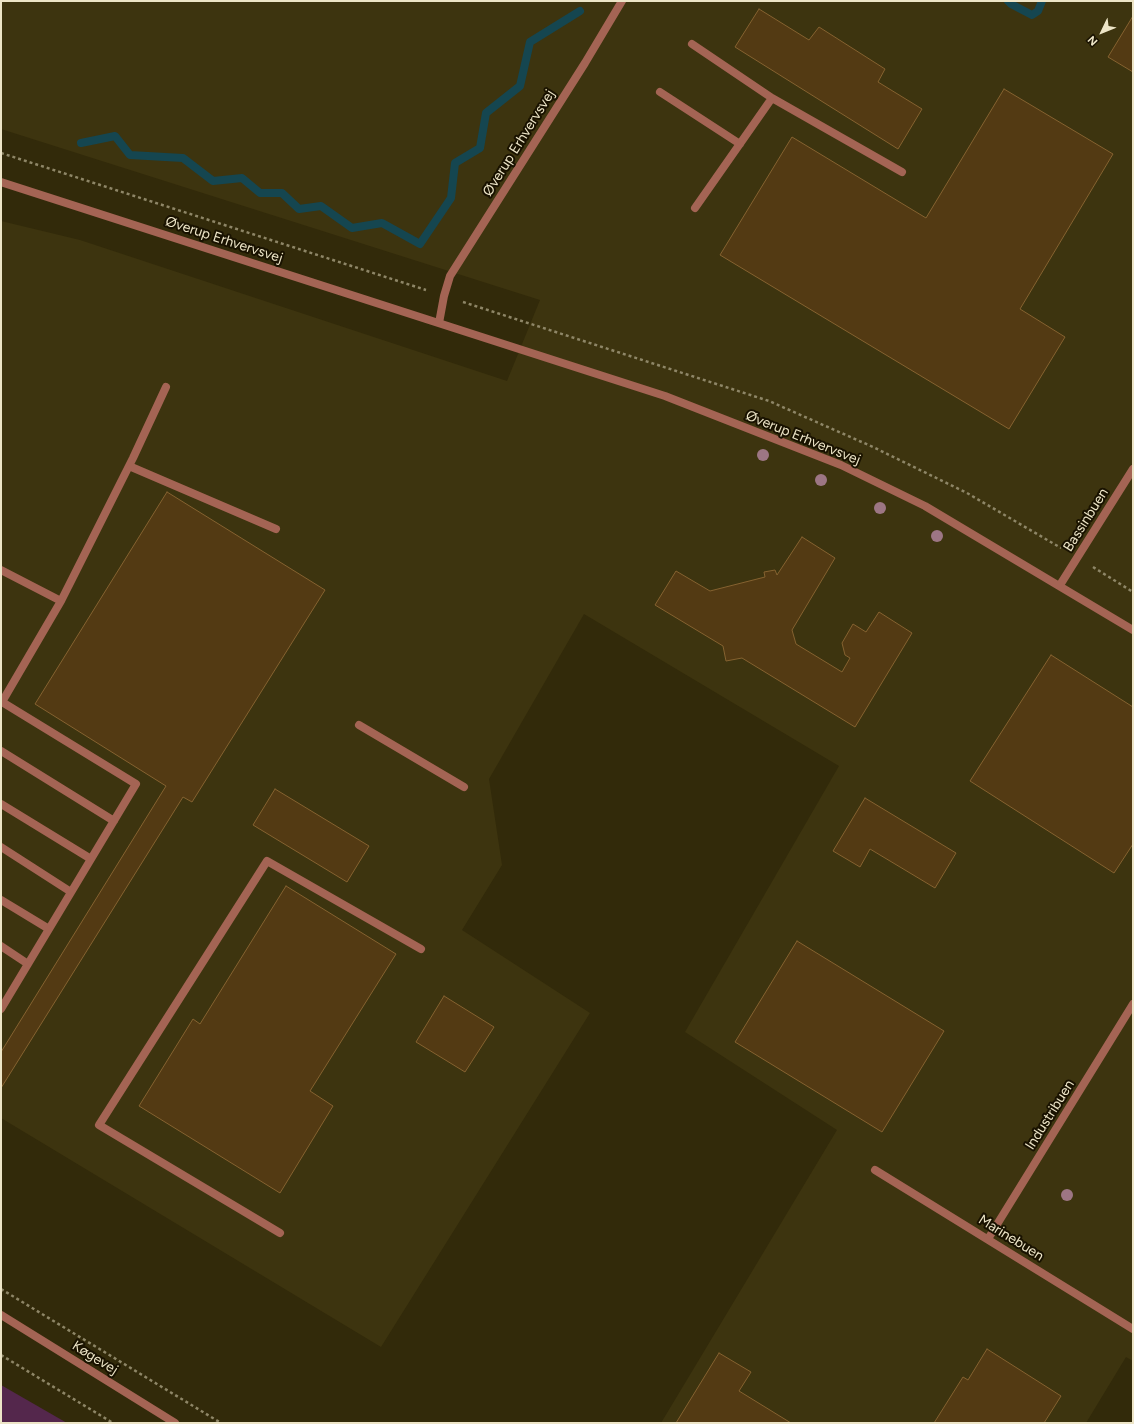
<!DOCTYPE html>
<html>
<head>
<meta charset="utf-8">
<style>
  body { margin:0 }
  #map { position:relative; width:1134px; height:1424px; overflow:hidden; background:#322a0a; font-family:Figtree,sans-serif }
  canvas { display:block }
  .frame { position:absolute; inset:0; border:2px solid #ede5c7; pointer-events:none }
  .north { position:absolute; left:1082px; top:12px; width:40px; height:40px; -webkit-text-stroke:3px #191200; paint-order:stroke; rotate:227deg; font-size:11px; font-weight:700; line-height:16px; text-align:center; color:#ede5c7 }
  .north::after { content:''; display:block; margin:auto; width:14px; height:18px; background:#ede5c7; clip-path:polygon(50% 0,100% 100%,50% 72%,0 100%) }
</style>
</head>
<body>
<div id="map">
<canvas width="1134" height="1424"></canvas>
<div class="frame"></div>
<div class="north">N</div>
</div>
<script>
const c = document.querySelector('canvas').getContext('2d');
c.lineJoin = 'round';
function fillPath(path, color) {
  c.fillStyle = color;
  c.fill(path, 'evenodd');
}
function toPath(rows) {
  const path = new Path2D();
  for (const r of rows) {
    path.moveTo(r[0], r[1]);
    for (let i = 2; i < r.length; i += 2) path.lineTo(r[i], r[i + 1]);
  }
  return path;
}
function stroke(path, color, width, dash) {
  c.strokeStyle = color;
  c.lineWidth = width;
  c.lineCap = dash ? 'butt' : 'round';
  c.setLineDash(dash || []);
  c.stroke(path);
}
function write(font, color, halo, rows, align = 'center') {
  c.font = font + ' Figtree,sans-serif';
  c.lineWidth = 4;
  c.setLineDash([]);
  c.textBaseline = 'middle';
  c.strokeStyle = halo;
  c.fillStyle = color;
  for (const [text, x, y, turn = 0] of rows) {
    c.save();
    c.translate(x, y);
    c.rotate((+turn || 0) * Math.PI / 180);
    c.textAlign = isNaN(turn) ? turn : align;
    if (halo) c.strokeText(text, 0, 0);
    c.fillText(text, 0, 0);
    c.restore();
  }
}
fillPath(toPath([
  [1,1,1133,1,1133,1361,1126,1357,1086,1423,661,1423,837,1130,685,1032,839,766,584,614,489,779,502,865,462,930,590,1013,381,1347,1,1118,1,221,80,240,507,381,540,300,1,129]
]), '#3d340f');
fillPath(toPath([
  [1,1385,67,1423,1,1423]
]), '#54274c');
stroke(toPath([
  [1008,1,1011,4,1032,15,1038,11,1042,1],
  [81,143,115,136,130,155,183,158,213,181,242,178,260,193,282,193,299,209,321,206,352,228,382,223,420,244,451,198,455,163,480,148,486,113,520,86,530,42,580,11]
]), '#154650', 8);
const building = toPath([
  [759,9,809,40,819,27,885,69,878,82,922,109,898,149,735,47,759,9],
  [1133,16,1133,72,1108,57,1133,16],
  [1004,89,1113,154,1020,309,1065,337,1009,429,720,255,792,137,926,218,1004,89],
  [167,492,325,590,192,802,183,797,1,1088,1,1052,166,786,35,704,167,492],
  [802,537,835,558,792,630,796,644,842,672,850,658,845,655,842,643,853,624,866,632,879,612,912,633,855,727,742,658,726,661,723,646,655,605,676,571,710,591,765,577,764,572,775,570,777,575,802,537],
  [1051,655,1133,707,1133,844,1114,873,970,781,1051,655],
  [275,789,369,846,347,882,253,825,275,789],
  [865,798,956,853,935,888,870,849,860,867,833,851,865,798],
  [286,886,396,954,310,1091,333,1106,280,1193,139,1106,193,1019,200,1024,286,886],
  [797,941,944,1031,882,1132,735,1042,797,941],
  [444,996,494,1027,465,1072,416,1042,444,996],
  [987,1349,1061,1396,1044,1423,934,1423,963,1377,968,1380,987,1349],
  [719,1353,751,1372,739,1391,791,1423,676,1423,719,1353]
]);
fillPath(building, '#533a13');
stroke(building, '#856230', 1);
stroke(toPath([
  [1,153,426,290],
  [463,302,769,401,873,447,967,493,1061,548],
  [1093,567,1133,592],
  [1,1289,221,1423],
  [1,1355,113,1423]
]), '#8e8667', 2.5, [3, 3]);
stroke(toPath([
  [692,44,772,98],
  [660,92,740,144],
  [695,208,772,98,902,172],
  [129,466,276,529],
  [1,570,61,601,133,458,166,387],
  [359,725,464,787],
  [1,751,114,821],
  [1,804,91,859],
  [1,847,71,892],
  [1,900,49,929],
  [1,946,28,964],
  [1,1009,136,784,2,702,61,601],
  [280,1233,99,1125,267,861,421,949]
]), '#a46454', 8);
stroke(toPath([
  [1,182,665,396,841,465,925,506,1133,630],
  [439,323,444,296,450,276,585,63,622,1],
  [1060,585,1133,469],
  [875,1170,1133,1329],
  [988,1239,1133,1004]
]), '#a46454', 8);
stroke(toPath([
  [1,1315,175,1423]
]), '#a46454', 8);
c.fillStyle = '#9d7684';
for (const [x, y] of [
  [763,455],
  [821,480],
  [880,508],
  [937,536],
  [1067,1195]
]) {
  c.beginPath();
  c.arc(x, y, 6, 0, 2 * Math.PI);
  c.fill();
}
write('14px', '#ede5c7', '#191200', [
  ["Øverup Erhvervsvej",519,143,-58],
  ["Øverup Erhvervsvej",224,240,18],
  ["Øverup Erhvervsvej",803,438,22],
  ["Bassinbuen",1086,520,-58],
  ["Industribuen",1050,1115,-58],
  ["Marinebuen",1011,1238,32],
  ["Køgevej",95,1358,32]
]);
</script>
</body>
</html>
